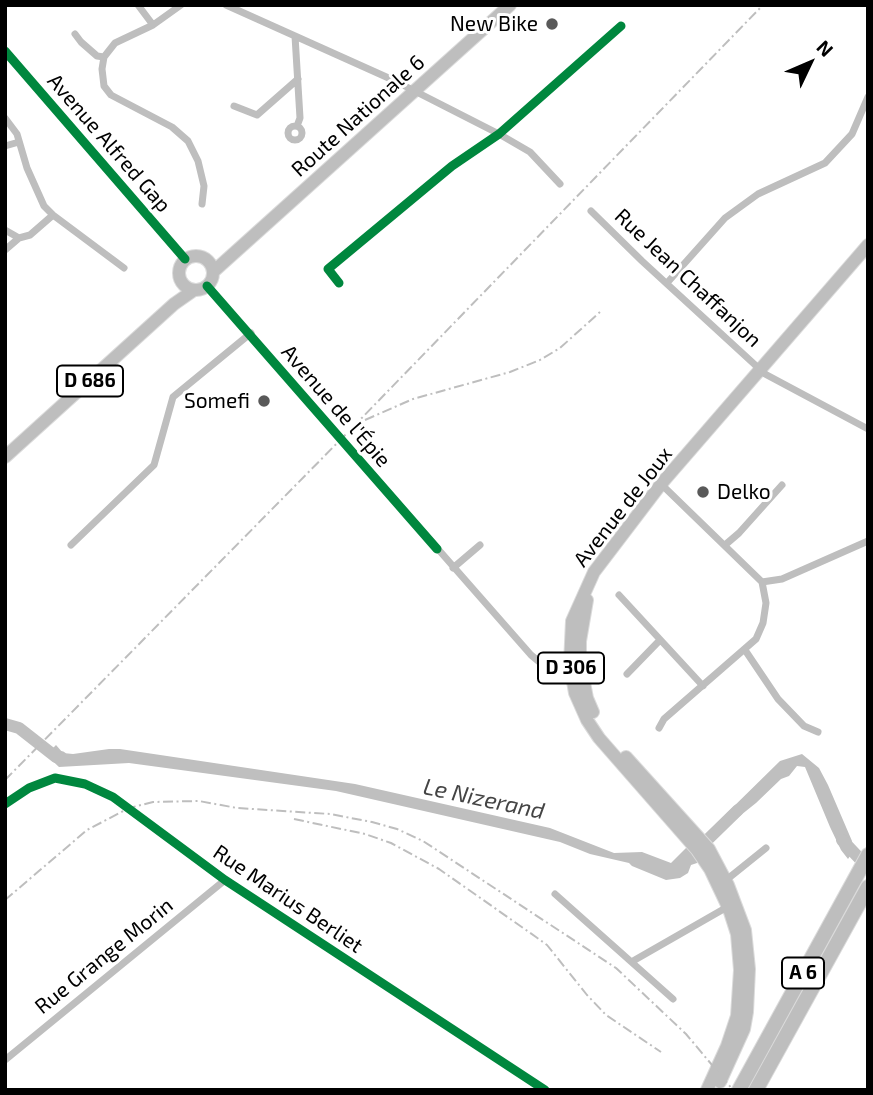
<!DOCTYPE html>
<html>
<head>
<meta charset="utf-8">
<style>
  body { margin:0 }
  #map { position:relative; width:873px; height:1095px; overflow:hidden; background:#fff; font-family:"Exo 2",sans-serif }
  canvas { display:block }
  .frame { position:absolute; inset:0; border:7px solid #000; pointer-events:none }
  .north { position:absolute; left:775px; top:28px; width:70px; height:70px; -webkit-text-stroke:5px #fff; paint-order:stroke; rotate:46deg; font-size:19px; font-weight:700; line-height:28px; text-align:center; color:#000 }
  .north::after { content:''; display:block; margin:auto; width:24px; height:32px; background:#000; clip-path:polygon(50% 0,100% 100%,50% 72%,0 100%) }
</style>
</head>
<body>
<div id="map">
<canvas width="873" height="1095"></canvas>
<div class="frame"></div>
<div class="north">N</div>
</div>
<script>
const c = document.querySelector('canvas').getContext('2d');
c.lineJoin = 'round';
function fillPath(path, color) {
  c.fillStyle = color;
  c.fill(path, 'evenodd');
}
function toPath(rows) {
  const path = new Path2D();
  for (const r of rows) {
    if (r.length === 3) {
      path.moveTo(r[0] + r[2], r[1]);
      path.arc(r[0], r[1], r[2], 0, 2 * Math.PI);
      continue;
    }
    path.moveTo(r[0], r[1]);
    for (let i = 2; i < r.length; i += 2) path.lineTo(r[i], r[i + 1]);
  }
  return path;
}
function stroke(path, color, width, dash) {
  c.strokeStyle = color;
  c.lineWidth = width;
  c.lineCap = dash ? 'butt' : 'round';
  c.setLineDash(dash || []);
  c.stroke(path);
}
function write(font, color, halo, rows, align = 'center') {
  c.font = font + ' "Exo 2",sans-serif';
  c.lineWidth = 6;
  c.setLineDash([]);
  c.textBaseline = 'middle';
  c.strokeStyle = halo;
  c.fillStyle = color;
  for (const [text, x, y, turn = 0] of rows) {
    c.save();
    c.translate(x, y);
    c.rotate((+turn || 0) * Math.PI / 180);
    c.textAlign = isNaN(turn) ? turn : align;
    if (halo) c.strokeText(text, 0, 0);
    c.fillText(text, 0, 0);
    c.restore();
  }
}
fillPath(toPath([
  [56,745,63,753,73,754,109,749,120,749,355,784,550,828,614,853,642,852,671,863,690,844,700,854,697,863,691,865,688,873,680,878,666,880,632,866,629,863,590,854,560,842,336,791,129,763,59,767,43,752,51,750],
  [802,754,819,768,828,785,852,841,853,852,848,859,841,850,830,827,805,767,797,766,789,776,781,779,756,803,731,823,725,815,780,761]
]), '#bfbfbf');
stroke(toPath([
  [5,724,19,728,56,757,61,757],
  [842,840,860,859],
  [698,849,738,810]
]), '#bfbfbf', 12);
const primary = toPath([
  [196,273,17],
  [213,272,510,5],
  [5,457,174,304,194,290],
  [587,600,580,641,580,662,587,698,593,712],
  [626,757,709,849,728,885,745,930,749,969,747,1012,744,1029,720,1082],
  [707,1090,727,1046,737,1016,740,970,737,934,729,909,710,869,697,850,599,738,587,720,575,693,570,664,572,621,594,572,661,484,868,245]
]);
const highway = toPath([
  [739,1090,868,855],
  [756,1090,868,887]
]);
stroke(primary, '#dbdbdb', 14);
stroke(highway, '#dbdbdb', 16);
stroke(toPath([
  [138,5,153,25],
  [181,5,153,25,115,43,104,57,102,69,104,86,111,95,172,127,188,141,198,161,204,186,202,204],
  [226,5,393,80,499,134,530,152,560,184],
  [75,34,81,42,97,56,104,57],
  [295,36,300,118,297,126],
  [5,51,185,259],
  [234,106,257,115,298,79],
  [5,118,17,134,27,168,44,206,53,215,124,268],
  [295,133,7],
  [5,146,19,142],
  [591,211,642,261,765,374,868,429],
  [5,230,19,238,30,235,53,215],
  [5,250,19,238],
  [339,283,328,269,452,166,499,134,621,26],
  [667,283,725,218,758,194,825,163,852,134,868,97],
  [207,286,531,655,543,665,572,663],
  [71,545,154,465,173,397,251,333],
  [725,545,739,533,782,485],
  [453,568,480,545],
  [762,582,782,579,868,541],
  [619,595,703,686],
  [745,650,778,699,804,726,818,732],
  [627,674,660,640],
  [659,728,664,719,756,639,763,623,766,603,762,582,661,484],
  [5,804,29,788,55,778,85,784,113,797,225,880,545,1090],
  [725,881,766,848],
  [555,894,673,999],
  [633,961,729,906],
  [5,1060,225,880]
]), '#bebebe', 7);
stroke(primary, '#bebebe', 12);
stroke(highway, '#bebebe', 14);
stroke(toPath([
  [365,420,413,399,510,372,540,360,560,348,600,312],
  [5,780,353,427,763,5],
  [294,819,365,834,391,843,439,869,536,937,547,945,587,995,606,1015,661,1052],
  [5,900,87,830,129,808,153,802,199,801,237,808,330,814,372,822,397,829,423,841,616,968,686,1034,733,1090]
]), '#bebebe', 2, [10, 3.5, 2, 3.5]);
stroke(toPath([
  [5,51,185,259],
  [339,283,328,269,452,166,499,134,621,26],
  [207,286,437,549],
  [5,804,29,788,55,778,85,784,113,797,225,880,545,1090]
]), '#00873e', 9);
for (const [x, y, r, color] of [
  [552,24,7,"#595959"],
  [264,401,7,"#595959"],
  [703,492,7,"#595959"]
]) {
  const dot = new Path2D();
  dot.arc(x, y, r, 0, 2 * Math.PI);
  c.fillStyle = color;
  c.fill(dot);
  stroke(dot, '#fff', 2.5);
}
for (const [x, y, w] of [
  [90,381,66],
  [571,668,66],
  [803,973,42]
]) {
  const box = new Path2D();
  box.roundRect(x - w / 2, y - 15.5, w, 31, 5);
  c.fillStyle = '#fff';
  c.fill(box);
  stroke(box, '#000', 2);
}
write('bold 19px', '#000', null, [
  ["D 686",90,381],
  ["D 306",571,668],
  ["A 6",803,973]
]);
write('21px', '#000', '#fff', [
  ["New Bike",538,24],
  ["Somefi",250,401],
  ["Delko",717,492,"left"]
], 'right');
write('21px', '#000', '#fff', [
  ["Route Nationale 6",358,116,-42],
  ["Avenue Alfred Gap",109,143,49],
  ["Rue Jean Chaffanjon",688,278,43],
  ["Avenue de l'Épie",336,406,49],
  ["Avenue de Joux",623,507,-52],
  ["Rue Marius Berliet",288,899,34],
  ["Rue Grange Morin",104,956,-39]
]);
write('italic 23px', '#444', '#fff', [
  ["Le Nizerand",484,799,12]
]);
</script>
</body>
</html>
